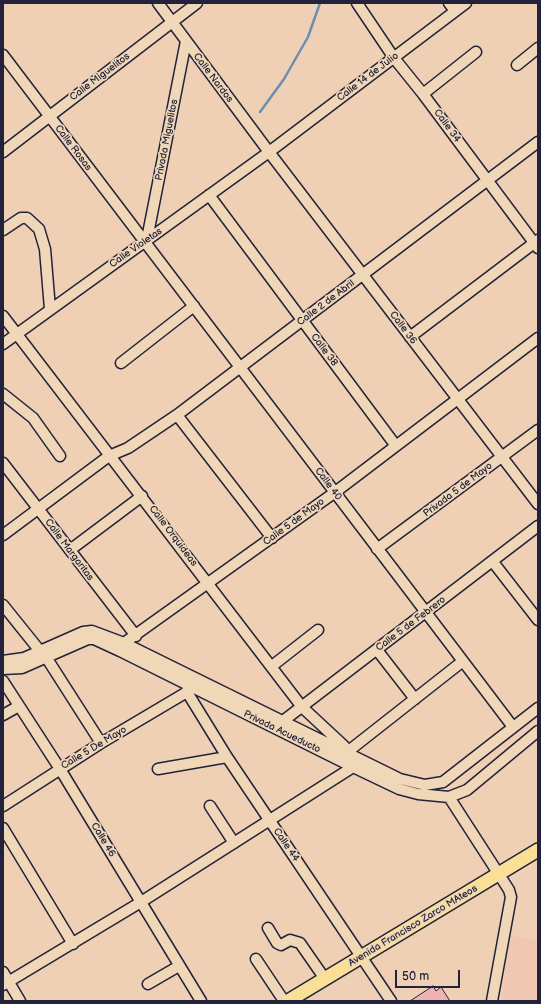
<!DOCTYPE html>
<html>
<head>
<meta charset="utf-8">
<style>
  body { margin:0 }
  #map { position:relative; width:541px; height:1004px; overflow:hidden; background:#efd0b5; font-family:"Balsamiq Sans",sans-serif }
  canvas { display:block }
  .frame { position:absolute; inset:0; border:4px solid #22223b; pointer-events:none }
  .scale { position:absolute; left:395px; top:970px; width:65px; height:18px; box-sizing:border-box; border:2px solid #22223b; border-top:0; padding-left:5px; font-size:12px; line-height:14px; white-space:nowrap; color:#22223b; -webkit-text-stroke:3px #efd7b7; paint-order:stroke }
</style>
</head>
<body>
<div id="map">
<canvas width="541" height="1004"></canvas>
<div class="frame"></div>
<div class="scale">50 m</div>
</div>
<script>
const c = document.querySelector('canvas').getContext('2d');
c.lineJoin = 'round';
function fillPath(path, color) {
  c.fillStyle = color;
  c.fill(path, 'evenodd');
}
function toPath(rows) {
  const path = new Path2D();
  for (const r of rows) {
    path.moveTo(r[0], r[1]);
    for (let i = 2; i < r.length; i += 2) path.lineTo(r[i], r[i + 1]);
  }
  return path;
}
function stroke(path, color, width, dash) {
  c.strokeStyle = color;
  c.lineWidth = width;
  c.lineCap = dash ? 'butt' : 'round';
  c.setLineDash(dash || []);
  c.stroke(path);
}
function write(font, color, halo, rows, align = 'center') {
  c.font = font + ' "Balsamiq Sans",sans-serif';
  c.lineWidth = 3.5;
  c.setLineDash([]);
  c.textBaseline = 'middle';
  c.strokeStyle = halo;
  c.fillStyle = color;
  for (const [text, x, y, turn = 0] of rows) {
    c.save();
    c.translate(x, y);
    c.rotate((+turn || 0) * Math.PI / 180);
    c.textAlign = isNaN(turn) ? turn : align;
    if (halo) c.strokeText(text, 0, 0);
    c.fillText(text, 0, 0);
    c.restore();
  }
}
fillPath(toPath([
  [510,936,538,940,538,1001,501,1001]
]), '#efc7b3');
stroke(toPath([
  [260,112,284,79,308,37,320,3]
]), '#6c8eb0', 2.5);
const building = toPath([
  [433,986,436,991,441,987,450,1001,410,1001,433,986]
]);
fillPath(building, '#eeb3ae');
stroke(building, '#22223b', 1);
const minor = toPath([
  [158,3,269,152,538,504],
  [357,3,394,58,423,94,538,248],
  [449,3,455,11],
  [3,55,513,727],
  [517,65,538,48],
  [423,94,476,52],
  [3,152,197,3],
  [209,195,396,446],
  [3,230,21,218,27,218,39,229,45,249,50,309],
  [147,239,186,41],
  [3,316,302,707,344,746],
  [410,337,538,240],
  [3,344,269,152,466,3],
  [121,363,194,306],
  [3,394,33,418,60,456],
  [177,415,272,538],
  [3,463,136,636],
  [3,535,109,456,128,448,177,415,538,142],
  [377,549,538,430],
  [70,550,142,496],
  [493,562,538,620],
  [3,605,40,651],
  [124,643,334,493,538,338],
  [377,650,415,699],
  [46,657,101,743],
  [3,661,24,658,83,632,92,631,124,643,400,779,425,785,443,782,538,708],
  [272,666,318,630],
  [3,669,22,668,88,639,94,639,120,651,353,767,399,789,418,794,449,797,467,790,538,731],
  [3,681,60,769,201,1001],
  [188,686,187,692,227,757,391,1001],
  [3,715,19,706],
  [283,721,538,526],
  [346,753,463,661],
  [158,769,227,757],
  [449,797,509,890,511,897,492,1001],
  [3,806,101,743,187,692],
  [210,806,234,843],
  [3,828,73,944],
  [268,928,277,943,281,945,290,940,300,943,325,979],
  [256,959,284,1001],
  [3,972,20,1001],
  [148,984,179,966],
  [3,985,141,902,353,767]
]);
const major = toPath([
  [288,1001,538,850]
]);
stroke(minor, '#22223b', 13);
stroke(major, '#22223b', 16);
stroke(minor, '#efd7b7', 10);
stroke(major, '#fadf96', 13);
write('10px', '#22223b', '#efd7b7', [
  ["Calle Miguelitos",100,77,-37],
  ["Calle 14 de Julio",368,77,-37],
  ["Calle Nardos",213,78,53],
  ["Calle 34",447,126,54],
  ["Privada Miguelitos",167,140,-79],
  ["Calle Rosas",73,148,53],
  ["Calle Violetas",136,248,-35],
  ["Calle 2 de Abril",326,303,-37],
  ["Calle 36",403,328,53],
  ["Calle 38",324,350,53],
  ["Calle 40",328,484,53],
  ["Privada 5 de Mayo",458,490,-37],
  ["Calle 5 de Mayo",294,522,-36],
  ["Calle Orquídeas",173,536,53],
  ["Calle Margaritas",69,550,53],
  ["Calle 5 de Febrero",411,624,-37],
  ["Privada Acueducto",282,732,26],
  ["Calle 5 De Mayo",94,748,-31],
  ["Calle 46",103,840,59],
  ["Calle 44",286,845,56],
  ["Avenida Francisco Zarco MAteos",413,926,-31]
]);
</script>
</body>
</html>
